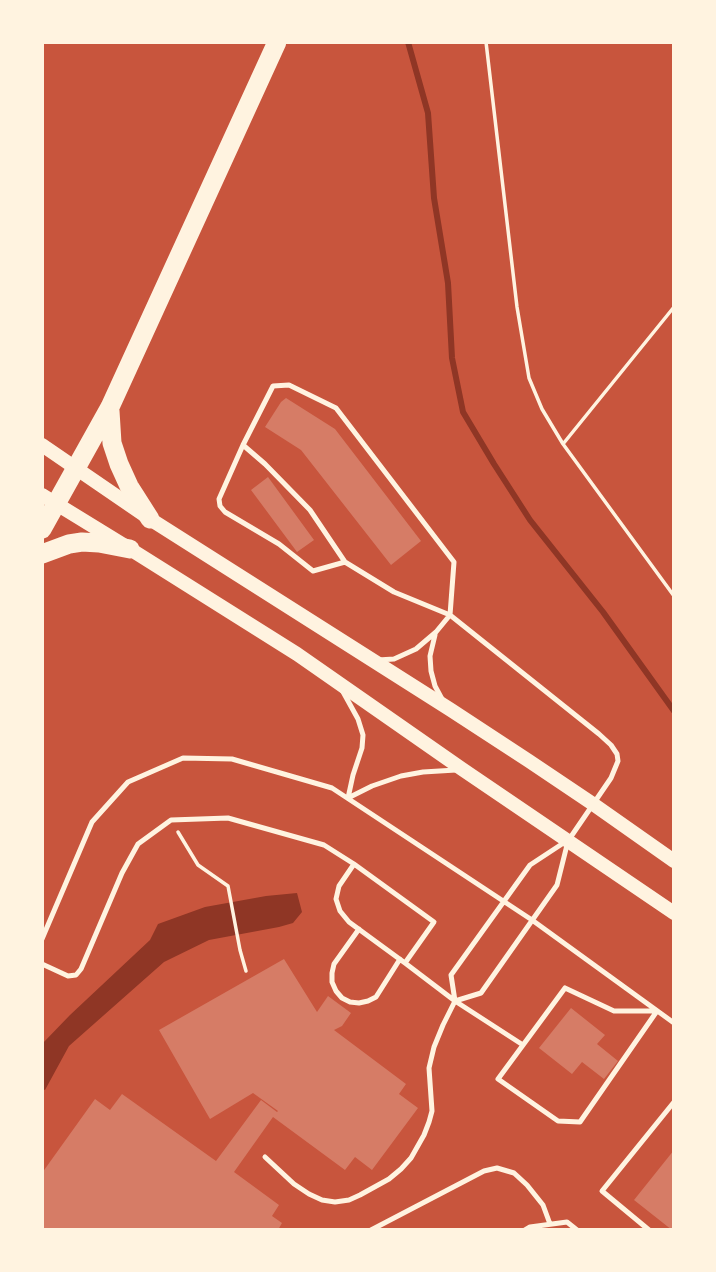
<!DOCTYPE html>
<html>
<head>
<meta charset="utf-8">
<style>
  body { margin:0 }
  #map { position:relative; width:716px; height:1272px; overflow:hidden; background:#c8553d; font-family:"Varela Round",sans-serif }
  canvas { display:block }
  .frame { position:absolute; inset:0; border:44px solid #fff3e0; pointer-events:none }
</style>
</head>
<body>
<div id="map">
<canvas width="716" height="1272"></canvas>
<div class="frame"></div>
</div>
<script>
const c = document.querySelector('canvas').getContext('2d');
c.lineJoin = 'round';
function fillPath(path, color) {
  c.fillStyle = color;
  c.fill(path, 'evenodd');
}
function toPath(rows) {
  const path = new Path2D();
  for (const r of rows) {
    path.moveTo(r[0], r[1]);
    for (let i = 2; i < r.length; i += 2) path.lineTo(r[i], r[i + 1]);
  }
  return path;
}
function stroke(path, color, width, dash) {
  c.strokeStyle = color;
  c.lineWidth = width;
  c.lineCap = dash ? 'butt' : 'round';
  c.setLineDash(dash || []);
  c.stroke(path);
}
fillPath(toPath([
  [297,893,302,912,293,923,279,927,209,940,164,962,69,1046,45,1090,42,1089,42,1044,70,1015,150,940,158,924,205,907,266,896]
]), '#8f3625');
stroke(toPath([
  [408,42,428,113,434,198,448,283,452,358,463,412,494,464,530,520,603,612,674,711]
]), '#8f3625', 6);
fillPath(toPath([
  [286,398,335,429,421,541,391,565,301,450,265,427,281,402],
  [268,477,314,540,297,552,251,490],
  [284,959,317,1012,328,996,351,1013,342,1026,334,1030,406,1084,399,1094,418,1108,372,1170,355,1157,345,1170,273,1117,234,1172,279,1205,272,1216,282,1223,278,1230,42,1230,42,1173,95,1099,110,1110,122,1094,216,1161,261,1100,277,1112,278,1111,253,1093,210,1119,159,1030],
  [571,1008,605,1035,597,1044,618,1061,604,1079,582,1062,572,1074,539,1048],
  [674,1150,674,1230,672,1230,634,1200]
]), '#d67c66');
stroke(toPath([
  [486,42,517,307,529,378,542,409,563,444,674,596],
  [563,444,674,307],
  [178,832,198,865,228,886,240,950,246,971]
]), '#fff3e0', 3.5);
stroke(toPath([
  [243,445,265,464,310,510,345,562,394,592,450,615,454,562,336,408,289,385,273,386,243,445,219,499,220,506,225,512,279,544,313,571,345,562],
  [435,635,430,656,431,671,435,686,442,699],
  [378,660,394,659,416,649,436,632,450,615,599,734,611,745,617,754,618,761,611,778,568,841,557,885,481,993,455,1001],
  [342,690,358,719,363,735,362,748,353,775,348,798],
  [348,798,372,786,401,776,423,772,456,770],
  [359,929,334,964,332,973,332,982,336,991,342,998,350,1002,359,1003,368,1001,376,997,400,959],
  [42,939,92,822,128,782,183,758,232,759,332,788,532,920,674,1023],
  [405,963,434,922,354,864,339,886,336,899,340,911,349,922,379,944,405,963,455,1001,523,1045],
  [42,964,68,976,76,975,81,969,122,873,138,844,171,820,228,818,324,845,354,864],
  [565,988,614,1011,657,1011,580,1122,558,1121,498,1079,565,988],
  [265,1157,294,1184,309,1194,322,1200,335,1202,349,1200,360,1195,389,1179,401,1169,411,1158,424,1135,429,1122,432,1111,429,1068,434,1047,443,1025,455,1001,451,975,530,865,565,842],
  [371,1230,484,1171,497,1168,514,1173,527,1185,543,1205,550,1224],
  [525,1230,530,1227,567,1222,577,1230],
  [649,1230,602,1191,674,1102]
]), '#fff3e0', 5);
stroke(toPath([
  [42,445,150,519,451,710,529,761,593,804,674,861],
  [42,495,130,549,297,654,462,769,674,913]
]), '#fff3e0', 14);
stroke(toPath([
  [110,411,112,443,119,464,129,486,150,519],
  [42,529,110,407,277,42],
  [42,554,69,544,82,542,99,543,130,549]
]), '#fff3e0', 19);
</script>
</body>
</html>
